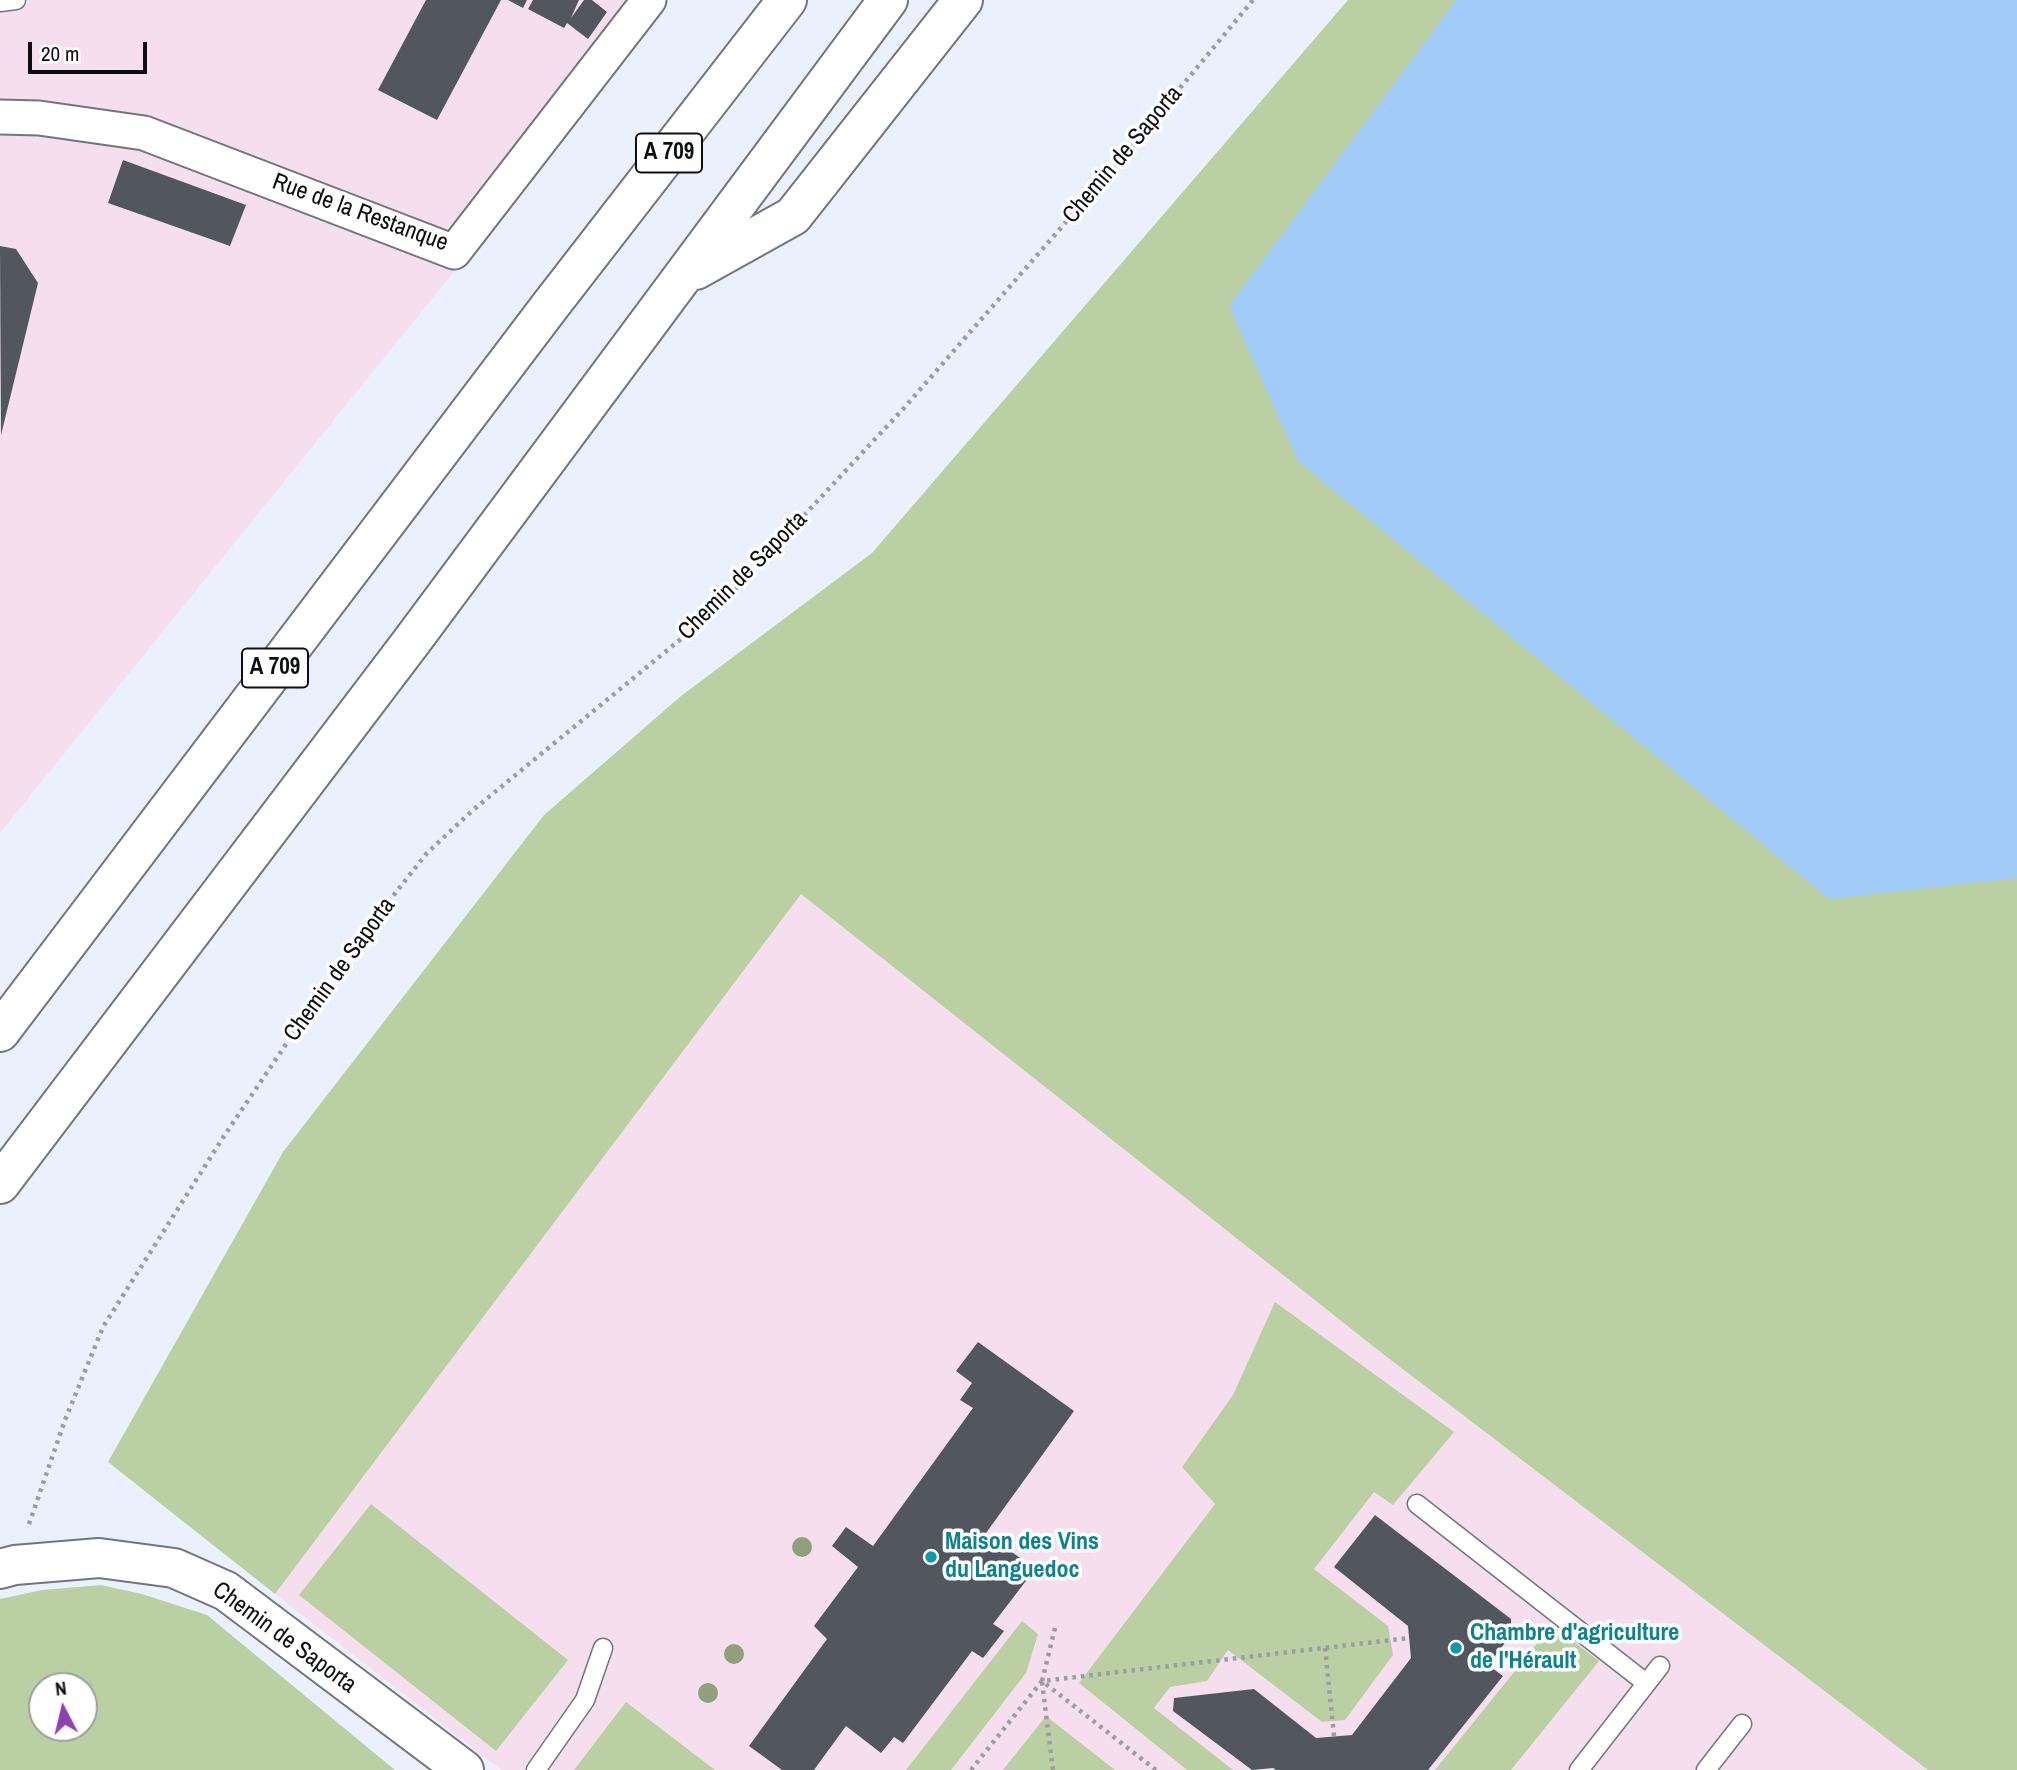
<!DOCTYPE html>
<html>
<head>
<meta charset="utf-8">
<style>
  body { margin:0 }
  #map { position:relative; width:2017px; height:1770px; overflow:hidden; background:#ebf1fc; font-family:"Archivo Narrow",sans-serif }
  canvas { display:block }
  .north { position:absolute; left:28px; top:1672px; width:70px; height:70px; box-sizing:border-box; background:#fefefe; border:2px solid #9d9e9f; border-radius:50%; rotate:353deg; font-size:19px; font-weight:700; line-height:28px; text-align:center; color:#0c0e11 }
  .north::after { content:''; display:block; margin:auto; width:24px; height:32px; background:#8d41b3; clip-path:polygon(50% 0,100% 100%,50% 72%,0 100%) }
  .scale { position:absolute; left:28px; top:42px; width:119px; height:32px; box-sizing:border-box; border:4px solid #0c0e11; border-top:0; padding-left:9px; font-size:21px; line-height:24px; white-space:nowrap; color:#0c0e11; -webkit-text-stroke:5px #fefefe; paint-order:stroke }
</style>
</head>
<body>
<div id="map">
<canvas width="2017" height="1770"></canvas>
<div class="north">N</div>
<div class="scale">20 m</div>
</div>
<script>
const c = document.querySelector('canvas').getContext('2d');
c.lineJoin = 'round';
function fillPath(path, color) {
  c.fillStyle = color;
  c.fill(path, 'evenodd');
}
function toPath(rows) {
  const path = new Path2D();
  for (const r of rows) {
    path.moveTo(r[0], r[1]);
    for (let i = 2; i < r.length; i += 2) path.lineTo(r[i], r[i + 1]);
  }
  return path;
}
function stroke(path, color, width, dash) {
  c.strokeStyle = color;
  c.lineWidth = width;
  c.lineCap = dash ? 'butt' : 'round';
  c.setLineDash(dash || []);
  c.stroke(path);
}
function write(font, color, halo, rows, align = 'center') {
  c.font = font + ' "Archivo Narrow",sans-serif';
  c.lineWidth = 7;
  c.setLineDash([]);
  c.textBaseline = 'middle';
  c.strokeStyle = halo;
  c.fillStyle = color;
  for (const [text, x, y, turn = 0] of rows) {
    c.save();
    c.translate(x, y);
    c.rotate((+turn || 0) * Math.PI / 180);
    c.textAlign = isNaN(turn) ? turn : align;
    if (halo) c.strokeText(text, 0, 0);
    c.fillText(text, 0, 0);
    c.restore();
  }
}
fillPath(toPath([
  [0,0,666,0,448,279,0,833],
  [801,893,1383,1354,1928,1770,501,1770,275,1594]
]), '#f5dfee');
fillPath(toPath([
  [1348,0,2017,0,2017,1770,1928,1770,1383,1354,801,894,275,1594,108,1462,283,1152,544,815,681,696,872,553],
  [1275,1302,1454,1432,1393,1505,1374,1492,1314,1569,1388,1626,1393,1655,1345,1720,1322,1722,1228,1650,1207,1681,1170,1687,1154,1708,1233,1770,1187,1770,1079,1683,1215,1504,1182,1467,1233,1395],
  [371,1504,568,1660,496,1751,299,1595],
  [101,1585,142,1594,207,1615,395,1770,0,1770,0,1599,42,1590],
  [42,1686,84,1686,84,1728,42,1728],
  [1022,1621,1038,1634,1026,1673,951,1770,906,1770],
  [1552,1625,1599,1661,1511,1770,1435,1770],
  [626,1702,715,1770,574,1770],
  [1046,1716,1115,1770,1003,1770]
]), '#bbd0a2');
fillPath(toPath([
  [1456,0,2017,0,2017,878,1829,899,1298,461,1229,306]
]), '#a0ccf7');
fillPath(toPath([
  [426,0,501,0,437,120,378,90],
  [508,0,527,0,523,8],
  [533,0,579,0,571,18,584,0,592,0,607,12,588,39,567,23,564,28,528,9],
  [123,160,246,205,230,246,108,203],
  [0,246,16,249,38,283,1,435],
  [978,1342,1074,1411,986,1533,1035,1569,993,1624,1004,1631,983,1658,972,1651,903,1743,894,1737,881,1753,846,1726,814,1770,782,1770,749,1746,827,1639,814,1626,858,1567,832,1546,846,1527,873,1546,973,1408,960,1400,972,1383,956,1371],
  [1375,1515,1511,1619,1511,1635,1488,1665,1503,1676,1428,1770,1276,1770,1273,1768,1252,1770,1173,1711,1174,1698,1254,1689,1316,1738,1352,1735,1411,1658,1408,1626,1334,1567]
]), '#51565f');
const lane = toPath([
  [0,2,16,0],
  [1417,1504,1646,1683],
  [536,1770,585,1700,603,1648],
  [1579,1770,1660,1666],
  [1706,1770,1742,1724]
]);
const street = toPath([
  [0,117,39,118,144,133,454,252,649,0]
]);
const secondary = toPath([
  [0,1569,15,1565,99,1558,174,1568,226,1591,464,1770]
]);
const highway = toPath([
  [696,270,793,216,963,0],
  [0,1032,550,306,787,0],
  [0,1184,412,641,888,0]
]);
stroke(lane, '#70757e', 21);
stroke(street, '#70757e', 37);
stroke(secondary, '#70757e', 42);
stroke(highway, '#70757e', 42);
stroke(toPath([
  [29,1524,65,1420,103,1327,224,1136,347,954,427,853,473,810,715,611,904,408,1127,152,1253,0],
  [1055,1628,1042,1681,1156,1770],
  [1325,1648,1334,1736],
  [1042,1682,1053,1770],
  [971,1770,1042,1681,1409,1638]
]), '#999da6', 4.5, [3.5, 5]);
stroke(lane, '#fff', 18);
stroke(street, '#fff', 33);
stroke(secondary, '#fff', 38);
stroke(highway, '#fff', 38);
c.fillStyle = '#8fa07b';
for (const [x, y] of [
  [802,1547],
  [734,1654],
  [708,1693]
]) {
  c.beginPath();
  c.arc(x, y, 10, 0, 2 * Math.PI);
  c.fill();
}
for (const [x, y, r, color] of [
  [931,1557,7,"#0f9aa8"],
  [1456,1648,7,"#0f9aa8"]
]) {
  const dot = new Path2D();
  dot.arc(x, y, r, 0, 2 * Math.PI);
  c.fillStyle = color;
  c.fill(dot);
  stroke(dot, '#fefefe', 2.5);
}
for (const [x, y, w] of [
  [669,153,66],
  [275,668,66]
]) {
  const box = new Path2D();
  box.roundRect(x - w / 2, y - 19.5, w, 39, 5);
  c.fillStyle = '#fefefe';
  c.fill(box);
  stroke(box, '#0c0e11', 2);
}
write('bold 23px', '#0c0e11', null, [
  ["A 709",669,153],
  ["A 709",275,668]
]);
write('24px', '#0c0e11', '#fefefe', [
  ["Chemin de Saporta",1123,155,-50],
  ["Rue de la Restanque",360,213,20],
  ["Chemin de Saporta",743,576,-45],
  ["Chemin de Saporta",340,970,-54],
  ["Chemin de Saporta",284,1638,36]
]);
write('bold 24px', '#0d838f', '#fefefe', [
  ["Maison des Vins",945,1543],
  ["du Languedoc",945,1571],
  ["Chambre d'agriculture",1470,1634],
  ["de l'Hérault",1470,1662]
], 'left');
</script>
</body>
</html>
